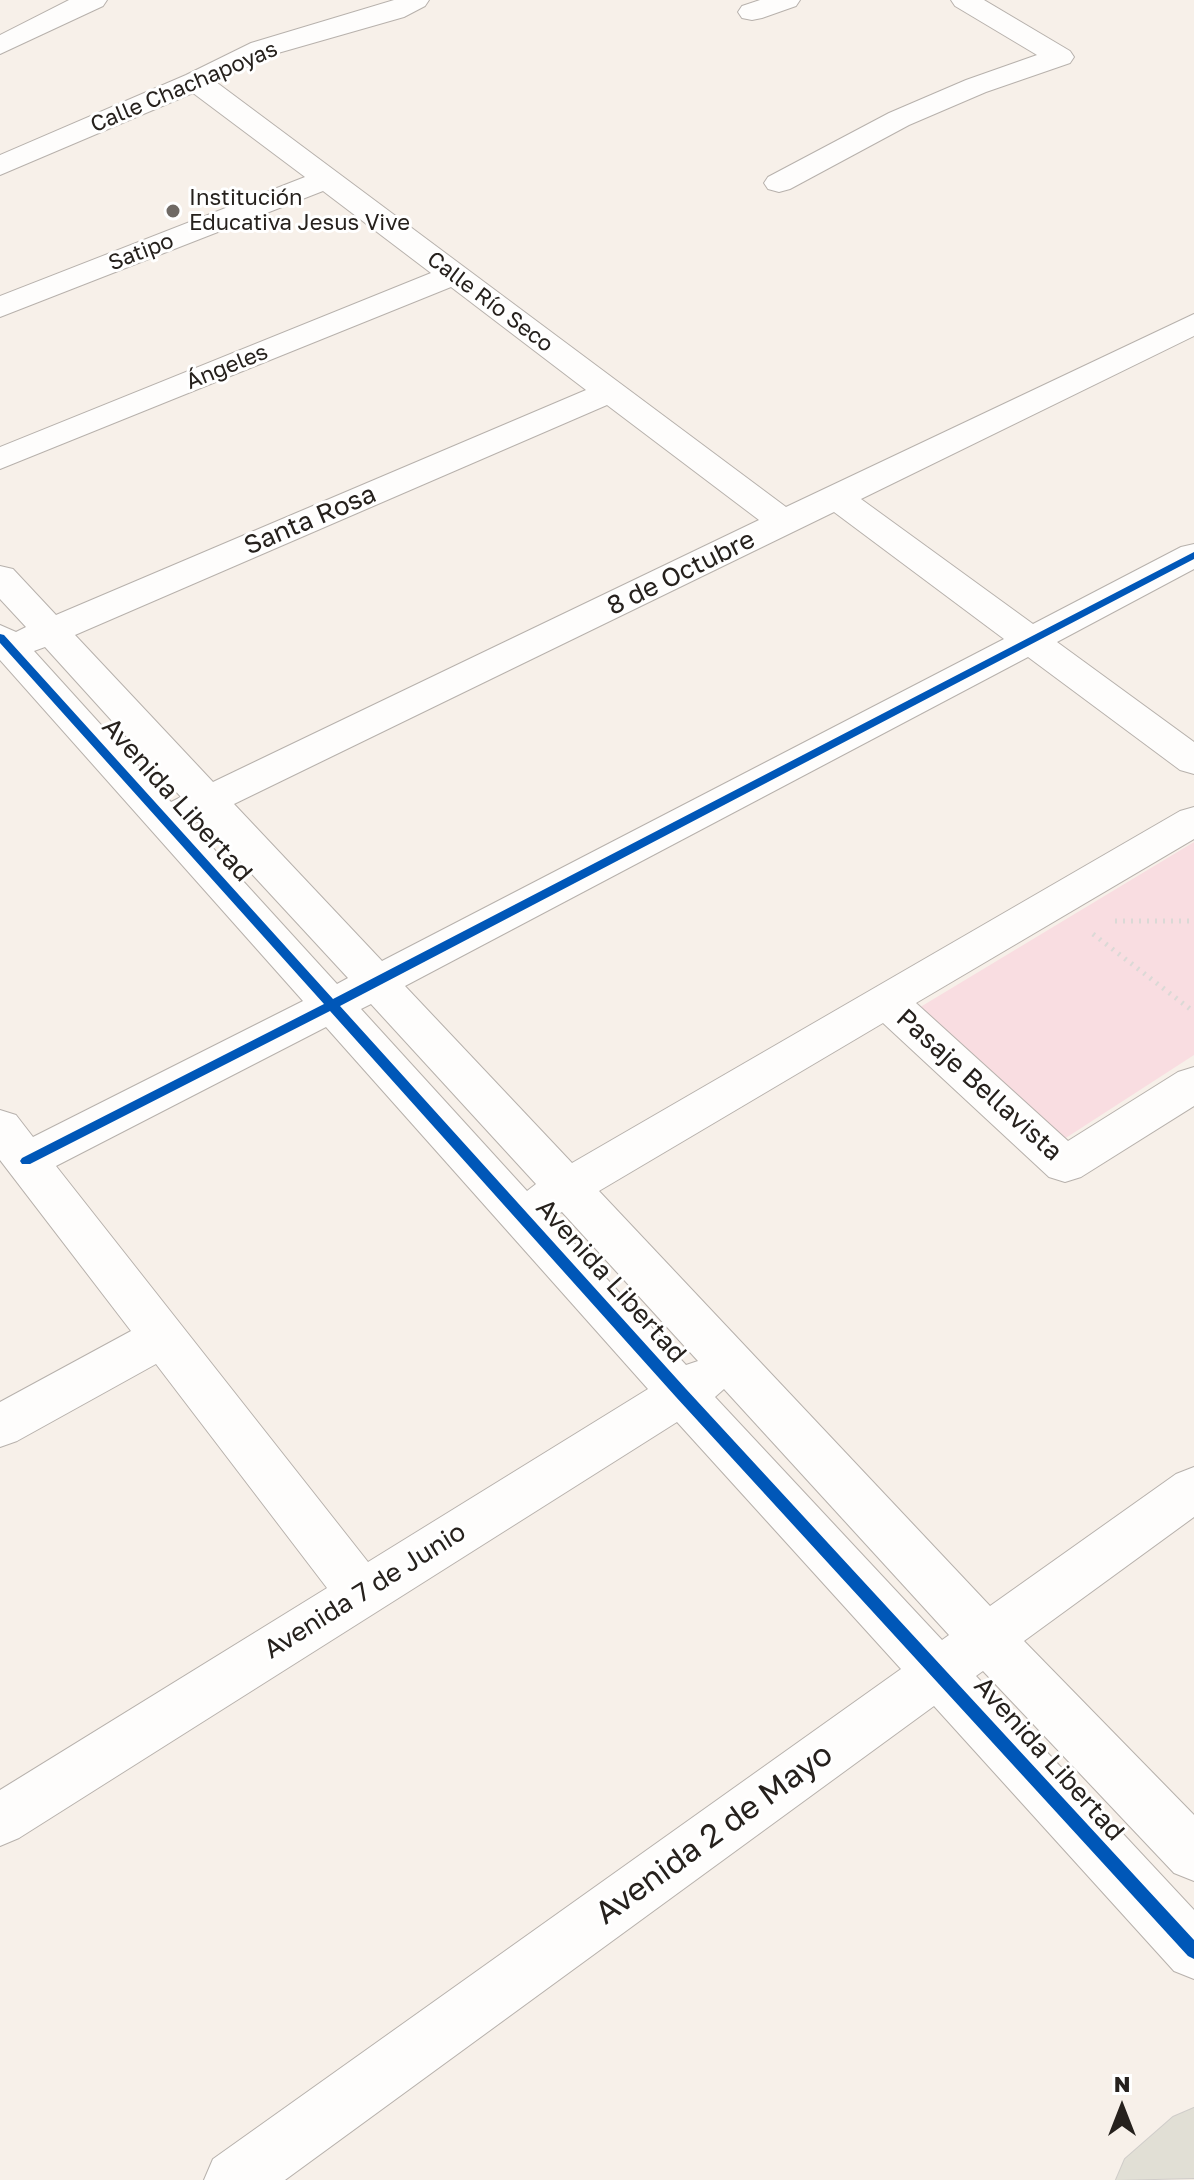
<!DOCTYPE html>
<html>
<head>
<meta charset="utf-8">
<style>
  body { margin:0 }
  #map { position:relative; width:1194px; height:2180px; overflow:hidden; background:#f7f0e9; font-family:"Golos Text",sans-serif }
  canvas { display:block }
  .north { position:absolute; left:1082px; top:2068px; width:80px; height:80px; -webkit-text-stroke:6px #fff; paint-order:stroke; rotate:0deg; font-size:22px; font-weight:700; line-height:32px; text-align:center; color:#26211d }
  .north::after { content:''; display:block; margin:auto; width:28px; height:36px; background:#26211d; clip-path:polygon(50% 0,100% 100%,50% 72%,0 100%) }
</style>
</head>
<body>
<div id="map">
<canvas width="1194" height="2180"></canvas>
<div class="north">N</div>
</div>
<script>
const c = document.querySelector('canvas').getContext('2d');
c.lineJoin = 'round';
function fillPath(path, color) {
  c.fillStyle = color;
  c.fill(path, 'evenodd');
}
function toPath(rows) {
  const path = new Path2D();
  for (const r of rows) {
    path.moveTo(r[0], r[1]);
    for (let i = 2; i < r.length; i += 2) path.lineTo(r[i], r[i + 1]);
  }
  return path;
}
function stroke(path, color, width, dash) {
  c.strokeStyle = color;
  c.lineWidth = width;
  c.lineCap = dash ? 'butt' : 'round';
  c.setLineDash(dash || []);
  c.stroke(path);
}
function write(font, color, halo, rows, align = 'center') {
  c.font = font + ' "Golos Text",sans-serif';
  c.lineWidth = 6;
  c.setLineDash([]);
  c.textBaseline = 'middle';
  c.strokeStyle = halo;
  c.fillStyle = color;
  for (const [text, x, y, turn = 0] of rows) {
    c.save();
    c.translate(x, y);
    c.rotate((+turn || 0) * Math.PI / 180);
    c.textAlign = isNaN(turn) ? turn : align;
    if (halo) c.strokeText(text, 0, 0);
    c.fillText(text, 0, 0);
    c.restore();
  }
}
fillPath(toPath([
  [1194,842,1194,1055,1058,1143,917,1009]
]), '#f9dde1');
const minor = toPath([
  [69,0,107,0,103,6,0,54,0,35,69,0],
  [394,0,429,0,425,6,404,17,271,55,216,82,786,507,1194,314,1194,336,861,499,1033,624,1181,547,1194,544,1194,569,1057,642,1194,742,1194,774,1180,770,1028,657,405,986,572,1163,1180,811,1194,807,1194,839,916,1003,1068,1141,1178,1072,1194,1067,1194,1106,1081,1177,1065,1182,1049,1177,883,1023,599,1191,990,1606,1176,1474,1194,1467,1194,1517,1024,1641,1194,1815,1194,1881,1174,1873,983,1671,976,1676,1194,1910,1194,1979,1174,1971,934,1706,285,2180,204,2180,213,2159,901,1669,677,1422,19,1838,0,1846,0,1790,327,1588,156,1364,17,1441,0,1447,0,1402,131,1331,0,1160,0,1110,16,1115,33,1137,303,1001,0,660,0,625,16,632,26,627,0,599,0,566,13,569,56,615,586,390,451,287,0,469,0,447,431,273,323,191,0,317,0,296,305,177,193,93,0,175,0,155,186,75,251,43,394,0],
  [607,405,759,520,213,782,75,635,607,405],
  [834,512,1004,639,382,961,234,804,834,512],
  [45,647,181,797,171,802,34,651,45,647],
  [202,820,348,978,337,984,191,824,202,820],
  [371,1004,536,1184,527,1191,361,1009,371,1004],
  [326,1027,648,1389,368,1562,56,1166,326,1027],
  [562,1212,698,1361,686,1365,550,1217,562,1212],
  [724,1389,949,1635,942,1640,715,1397,724,1389],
  [760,0,800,0,796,6,762,18,752,20,742,18,738,12,742,6,760,0],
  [951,0,984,0,1070,51,1074,57,1070,63,986,92,909,125,790,189,779,192,768,189,764,183,768,177,889,113,966,80,1037,55,955,6,951,0]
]);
const major = toPath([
  [1194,2108,1194,2178,1116,2180,1125,2159,1173,2117,1194,2108]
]);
stroke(minor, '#b7b1ac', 2);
stroke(major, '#d0cdca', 2);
stroke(toPath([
  [1115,921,1194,921],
  [1093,934,1194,1012]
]), '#dbd9d6', 5, [2, 6]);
fillPath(minor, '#fefdfc');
fillPath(major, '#e1dfd5');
fillPath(toPath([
  [1194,552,1194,559,340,1006,686,1389,1194,1940,1194,1959,1188,1956,676,1397,330,1011,30,1164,22,1164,20,1161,22,1158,324,1004,0,643,0,634,4,635,333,999,1194,552]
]), '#0057b8');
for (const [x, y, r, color] of [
  [173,211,8,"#6f6964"]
]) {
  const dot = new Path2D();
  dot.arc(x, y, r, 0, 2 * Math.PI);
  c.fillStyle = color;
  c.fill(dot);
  stroke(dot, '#fff', 3);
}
write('22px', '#26211d', '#fff', [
  ["Calle Chachapoyas",184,87,-23],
  ["Satipo",141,252,-21],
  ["Calle Río Seco",490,302,37],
  ["Ángeles",227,367,-22]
]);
write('22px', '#26211d', '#fff', [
  ["Institución",189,198],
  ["Educativa Jesus Vive",189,223]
], 'left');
write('26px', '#26211d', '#fff', [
  ["Santa Rosa",310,520,-23],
  ["8 de Octubre",681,573,-26],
  ["Avenida Libertad",177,800,48],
  ["Pasaje Bellavista",979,1085,42],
  ["Avenida Libertad",611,1281,48],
  ["Avenida 7 de Junio",365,1591,-32],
  ["Avenida Libertad",1049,1759,48]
]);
write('32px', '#26211d', '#fff', [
  ["Avenida 2 de Mayo",714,1834,-36]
]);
</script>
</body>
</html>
